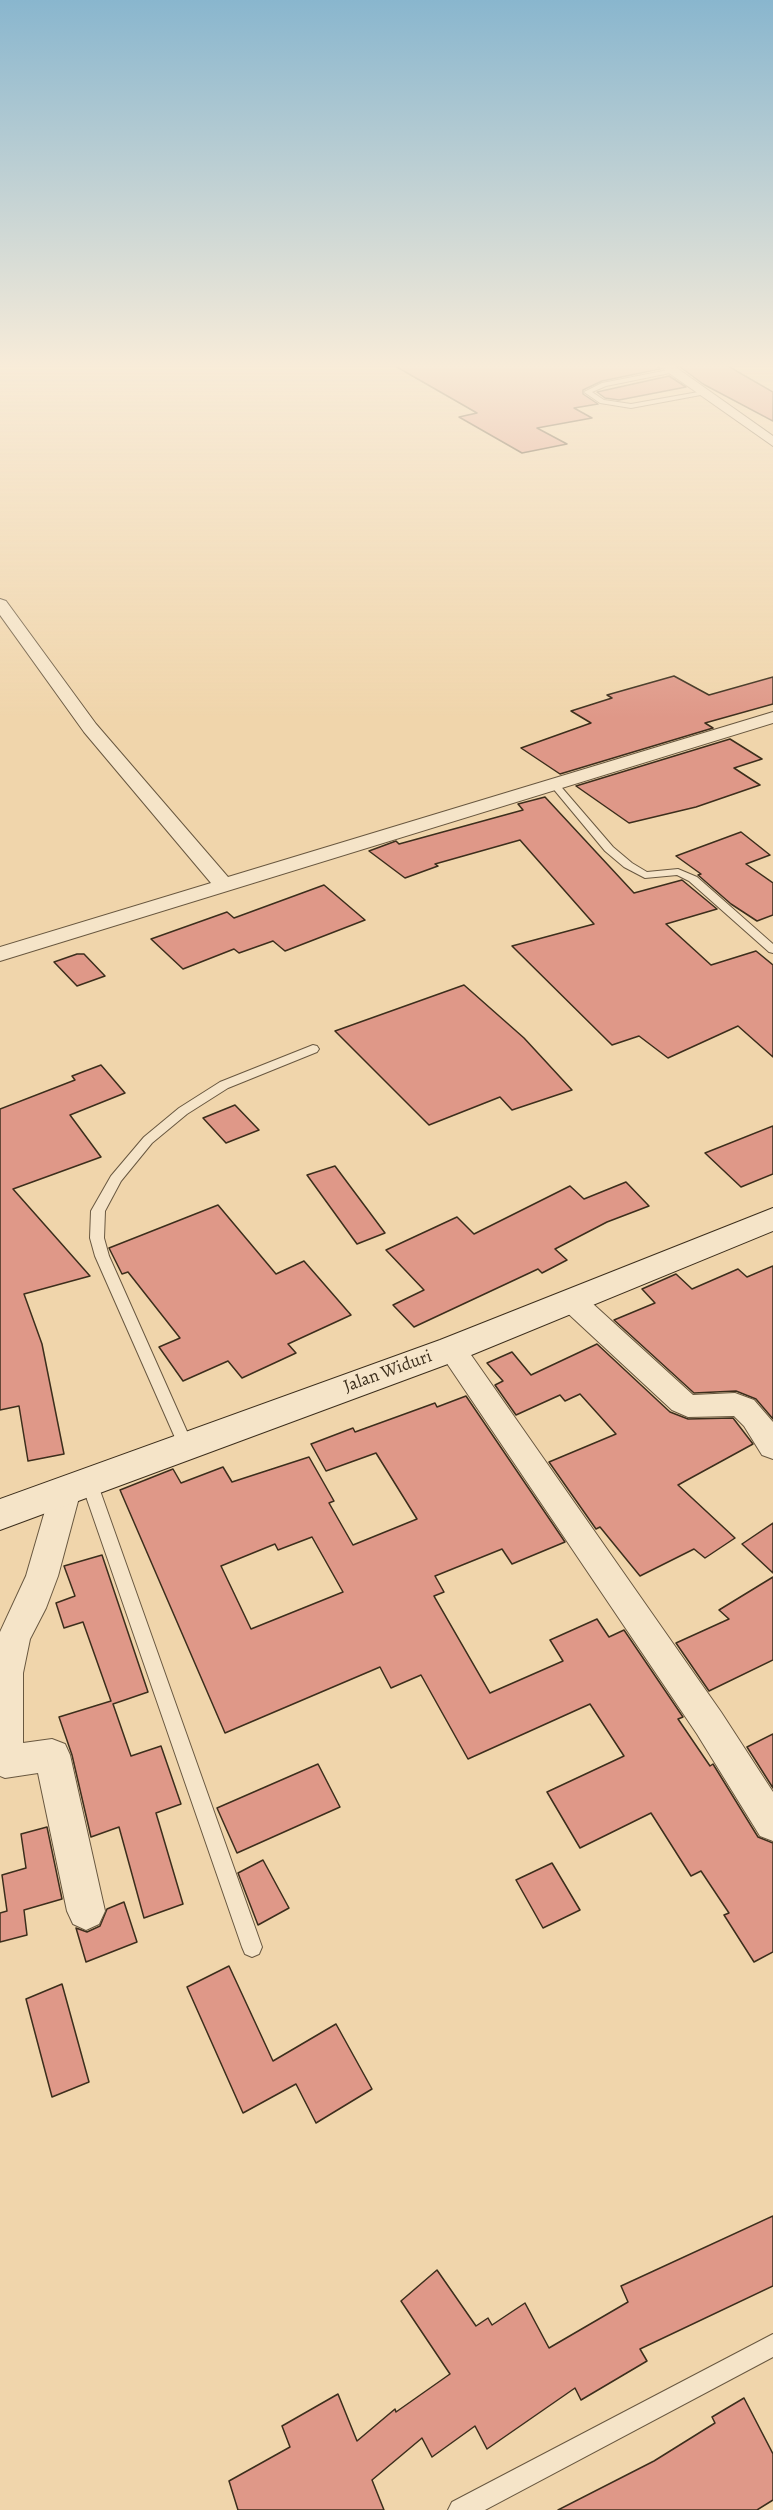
<!DOCTYPE html>
<html>
<head>
<meta charset="utf-8">
<style>
  body { margin:0 }
  canvas { display:block; background:#f0d5ab }
</style>
</head>
<body>
<canvas width="773" height="2510"></canvas>
<script>
const c = document.querySelector('canvas').getContext('2d');
c.lineJoin = 'round';
function fillPath(path, color) {
  c.fillStyle = color;
  c.fill(path, 'evenodd');
}
function toPath(rows) {
  const path = new Path2D();
  for (const r of rows) {
    path.moveTo(r[0], r[1]);
    for (let i = 2; i < r.length; i += 2) path.lineTo(r[i], r[i + 1]);
  }
  return path;
}
function stroke(path, color, width, dash) {
  c.strokeStyle = color;
  c.lineWidth = width;
  c.lineCap = dash ? 'butt' : 'round';
  c.setLineDash(dash || []);
  c.stroke(path);
}
function write(font, color, halo, rows, align = 'center') {
  c.font = font + ' Alegreya,serif';
  c.lineWidth = 6;
  c.setLineDash([]);
  c.textBaseline = 'middle';
  c.strokeStyle = halo;
  c.fillStyle = color;
  for (const [text, x, y, turn = 0] of rows) {
    c.save();
    c.translate(x, y);
    c.rotate((+turn || 0) * Math.PI / 180);
    c.textAlign = isNaN(turn) ? turn : align;
    if (halo) c.strokeText(text, 0, 0);
    c.fillText(text, 0, 0);
    c.restore();
  }
}
const building = toPath([
  [395,366,657,366,660,369,602,381,583,390,583,394,598,404,574,408,592,418,537,428,567,444,522,453,459,417,477,413,395,366],
  [679,366,728,366,773,392,773,421,703,384,679,366],
  [669,376,686,387,619,400,605,398,597,392,669,376],
  [674,676,709,695,773,677,773,704,705,723,713,728,560,774,521,748,591,723,571,711,612,698,607,695,674,676],
  [730,739,762,759,734,768,760,785,696,807,629,823,576,786,730,739],
  [545,797,634,893,682,880,717,909,666,924,711,965,756,951,773,965,773,1057,738,1026,668,1058,639,1036,612,1045,512,946,594,924,520,840,435,864,438,866,405,878,369,851,396,841,399,844,523,810,518,804,545,797],
  [741,832,770,855,746,864,773,883,773,915,757,921,731,904,698,875,701,874,676,856,741,832],
  [324,885,365,920,285,951,273,941,239,953,234,949,183,969,151,939,227,912,234,918,324,885],
  [77,954,84,954,105,976,77,986,54,962,77,954],
  [464,985,524,1038,572,1090,512,1110,500,1097,429,1125,335,1031,464,985],
  [101,1065,125,1093,70,1115,101,1157,13,1189,90,1276,24,1294,42,1344,64,1454,28,1461,19,1406,0,1410,0,1109,75,1080,72,1076,101,1065],
  [235,1105,259,1130,226,1143,203,1118,235,1105],
  [773,1126,773,1174,741,1187,705,1153,773,1126],
  [335,1166,385,1233,357,1244,307,1175,335,1166],
  [626,1182,649,1206,607,1222,555,1249,567,1260,542,1273,538,1269,414,1327,393,1305,424,1290,386,1250,457,1217,474,1234,570,1186,584,1199,626,1182],
  [218,1205,276,1274,304,1261,351,1315,288,1344,296,1353,242,1378,228,1361,183,1381,159,1347,180,1338,128,1272,122,1274,109,1248,218,1205],
  [773,1266,773,1419,756,1399,736,1391,694,1393,614,1320,655,1303,642,1289,676,1274,692,1289,738,1269,747,1277,773,1266],
  [597,1344,670,1412,688,1419,733,1418,753,1444,678,1485,735,1538,705,1558,694,1549,640,1576,600,1527,596,1529,549,1462,616,1434,580,1394,565,1401,560,1395,516,1415,495,1385,503,1381,487,1363,512,1352,531,1375,597,1344],
  [466,1396,565,1542,512,1564,502,1549,435,1576,444,1592,434,1596,490,1693,563,1661,550,1640,597,1619,609,1637,624,1630,683,1717,678,1719,710,1766,713,1764,758,1837,773,1843,773,1952,754,1962,724,1915,729,1913,701,1871,691,1876,651,1813,580,1848,547,1792,624,1756,590,1704,468,1759,421,1675,391,1688,380,1667,225,1733,120,1490,173,1469,181,1483,223,1467,232,1482,309,1457,334,1501,329,1503,353,1545,417,1519,376,1453,326,1471,311,1444,353,1428,355,1432,435,1403,437,1407,466,1396],
  [312,1537,343,1592,251,1629,221,1566,275,1544,278,1550,312,1537],
  [773,1523,773,1573,742,1544,773,1523],
  [102,1555,148,1692,113,1704,131,1756,161,1746,181,1804,156,1813,183,1904,144,1918,119,1827,91,1837,72,1755,59,1717,111,1701,83,1622,64,1628,56,1603,75,1596,64,1566,102,1555],
  [773,1577,773,1660,709,1691,676,1643,729,1619,719,1610,773,1577],
  [773,1734,773,1788,747,1747,773,1734],
  [318,1764,340,1807,237,1853,217,1808,318,1764],
  [47,1827,62,1899,24,1910,27,1935,0,1942,0,1913,7,1911,2,1875,26,1868,21,1834,47,1827],
  [263,1860,289,1908,258,1925,238,1873,263,1860],
  [552,1863,580,1910,543,1928,516,1880,552,1863],
  [124,1902,137,1942,86,1962,76,1928,87,1932,100,1926,107,1909,124,1902],
  [229,1966,273,2061,336,2024,372,2089,316,2123,296,2084,243,2113,187,1987,229,1966],
  [62,1984,89,2082,52,2097,26,1999,62,1984],
  [773,2216,773,2286,640,2349,647,2361,581,2400,575,2388,487,2449,475,2426,432,2457,422,2438,372,2480,384,2510,238,2510,229,2481,290,2447,282,2426,338,2394,357,2441,395,2409,396,2412,450,2374,401,2301,437,2270,476,2326,488,2318,492,2325,525,2303,549,2348,628,2302,621,2286,773,2216],
  [744,2398,773,2454,773,2500,757,2510,558,2510,654,2461,715,2423,712,2417,744,2398]
]);
fillPath(building, '#df9888');
stroke(building, '#3c2e1c', 1.5);
const service = toPath([
  [673,369,675,372,606,386,592,392,604,400,631,404,704,391,706,394,631,408,600,403,584,392,602,383,673,369],
  [551,782,557,782,613,847,632,863,647,872,678,869,697,877,773,944,773,953,769,952,689,881,677,875,645,878,624,867,605,851,551,786,551,782],
  [313,1045,317,1046,319,1049,317,1052,228,1088,187,1114,152,1143,121,1181,105,1211,104,1238,109,1256,193,1445,190,1449,185,1451,180,1449,95,1256,90,1238,91,1211,111,1176,144,1137,179,1108,220,1082,313,1045],
  [89,1476,94,1478,97,1482,262,1947,259,1954,252,1957,245,1954,242,1947,81,1482,84,1478,89,1476],
  [773,2334,773,2357,485,2510,448,2510,452,2502,773,2334]
]);
const minor = toPath([
  [659,366,674,366,773,436,773,446,659,366],
  [0,599,6,601,96,724,228,877,773,712,773,723,0,961,0,947,211,883,84,732,0,615,0,599],
  [571,1290,581,1293,693,1395,735,1393,754,1400,773,1422,773,1459,762,1455,744,1426,734,1416,688,1417,672,1410,561,1307,557,1300,561,1293,571,1290],
  [452,1338,462,1342,721,1712,773,1792,773,1841,760,1836,697,1734,442,1356,438,1349,442,1342,452,1338],
  [66,1478,77,1481,81,1490,58,1576,46,1608,30,1639,23,1673,23,1743,52,1739,65,1744,70,1755,105,1911,99,1924,86,1930,73,1924,67,1911,38,1773,5,1778,0,1776,0,1632,26,1576,51,1490,55,1481,66,1478]
]);
const secondary = toPath([
  [773,1208,773,1231,464,1358,0,1530,0,1499,440,1340,773,1208]
]);
stroke(service, '#695840', 2);
stroke(minor, '#695840', 2);
stroke(secondary, '#3c2e1c', 2);
fillPath(service, '#f5e4c8');
fillPath(minor, '#f5e4c8');
fillPath(secondary, '#f5e4c8');
const sky = c.createLinearGradient(0, 0, 0, 718);
sky.addColorStop(0, '#89b6ce');
sky.addColorStop(0.51, '#f8ecd9');
sky.addColorStop(1, '#f8ecd900');
c.fillStyle = sky;
c.fillRect(0, 0, 773, 718);
write('18px', '#3c2e1c', '#f5e4c8', [
  ["Jalan Widuri",388,1372,-20]
]);
</script>
</body>
</html>
